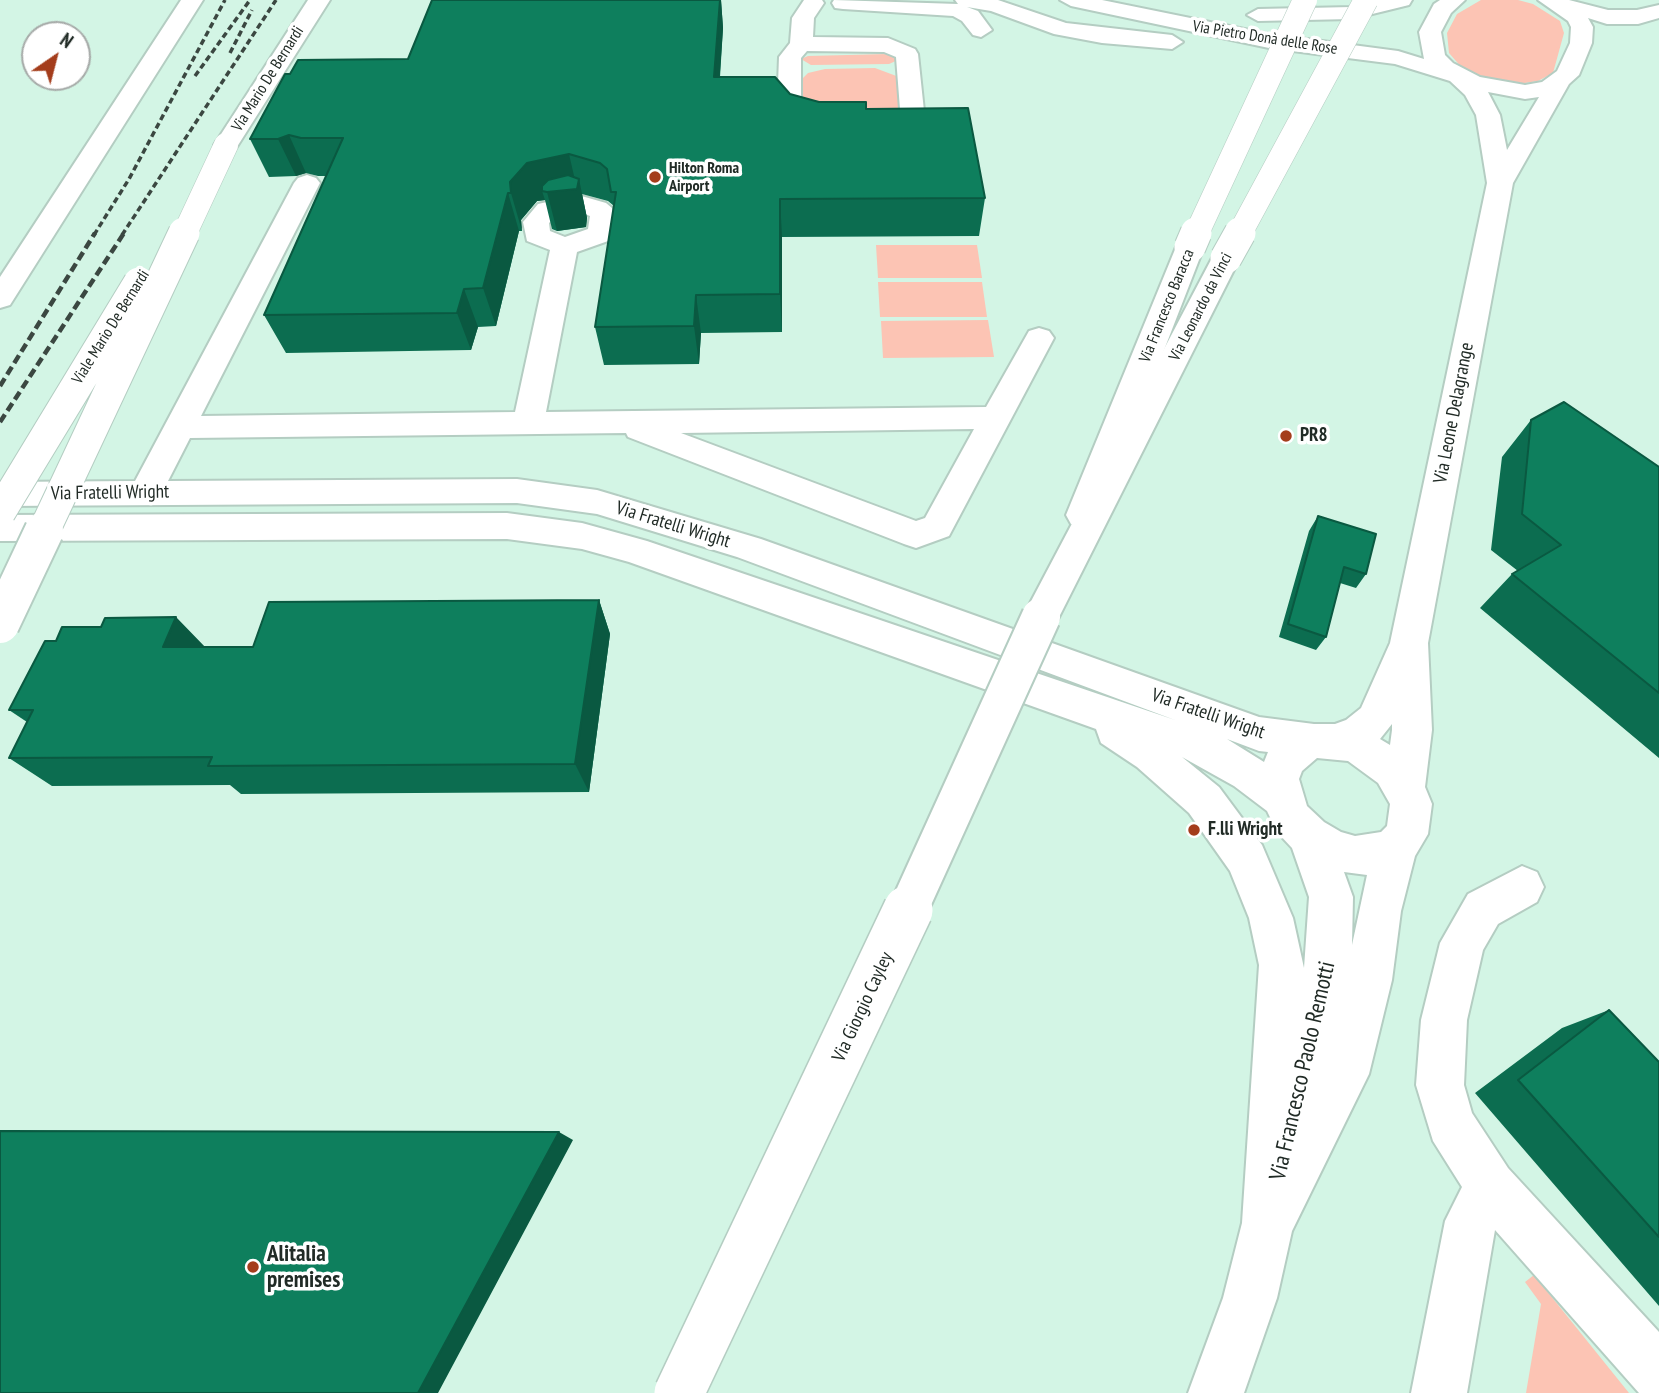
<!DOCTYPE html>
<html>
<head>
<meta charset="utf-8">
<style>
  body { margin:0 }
  #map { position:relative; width:1659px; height:1393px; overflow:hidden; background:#e4fef2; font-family:"PT Sans Narrow",sans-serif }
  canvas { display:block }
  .north { position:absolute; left:21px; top:21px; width:70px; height:70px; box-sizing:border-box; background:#fff; border:2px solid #a6aaa8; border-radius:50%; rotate:35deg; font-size:19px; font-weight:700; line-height:28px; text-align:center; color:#212b26 }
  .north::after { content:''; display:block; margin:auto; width:24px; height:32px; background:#a43d1c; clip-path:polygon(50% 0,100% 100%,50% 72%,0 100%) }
</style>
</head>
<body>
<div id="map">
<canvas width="1659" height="1393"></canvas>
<div class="north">N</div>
</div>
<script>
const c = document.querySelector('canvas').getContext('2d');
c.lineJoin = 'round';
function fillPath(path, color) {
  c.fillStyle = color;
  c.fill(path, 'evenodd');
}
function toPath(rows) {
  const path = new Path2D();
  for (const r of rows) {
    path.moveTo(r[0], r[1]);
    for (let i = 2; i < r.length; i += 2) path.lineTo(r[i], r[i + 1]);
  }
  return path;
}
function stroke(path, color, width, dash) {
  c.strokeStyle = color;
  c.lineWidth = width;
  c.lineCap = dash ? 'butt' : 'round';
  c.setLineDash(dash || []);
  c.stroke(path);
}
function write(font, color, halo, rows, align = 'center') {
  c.font = font + ' "PT Sans Narrow",sans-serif';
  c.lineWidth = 7;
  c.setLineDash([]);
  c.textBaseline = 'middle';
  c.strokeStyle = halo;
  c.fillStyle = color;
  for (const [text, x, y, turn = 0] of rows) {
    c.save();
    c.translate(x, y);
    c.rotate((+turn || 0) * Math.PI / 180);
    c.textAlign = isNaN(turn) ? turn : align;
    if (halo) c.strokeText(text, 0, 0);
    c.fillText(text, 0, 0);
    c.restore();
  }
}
fillPath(toPath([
  [0,0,1659,0,1659,1393,0,1393],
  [35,35,77,35,77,77,35,77]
]), '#d3f5e5');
fillPath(toPath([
  [1481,0,1518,0,1533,4,1560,21,1564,33,1553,73,1538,81,1518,84,1487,78,1463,69,1449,53,1447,33,1457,14],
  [887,54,896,56,898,60,889,64,811,65,801,59,808,56],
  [875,68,899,77,902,109,897,114,802,109,802,79,808,73,825,69],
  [876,245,977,245,982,278,878,278],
  [878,282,982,282,987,317,880,317],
  [988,320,994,357,883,358,881,321],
  [1534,1275,1629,1393,1526,1393,1541,1304,1525,1282]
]), '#fcc4b4');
const minor = toPath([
  [804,0,822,0,824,3,814,18,813,37,888,38,915,49,918,54,924,111,907,129,880,137,819,137,792,129,781,116,777,111,779,57,790,43,792,18,804,0],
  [807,51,884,52,896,57,900,109,889,119,878,123,821,123,810,119,801,110,801,58,807,51],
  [834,0,958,4,955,0,998,0,1066,23,1172,35,1183,42,1172,49,1102,43,1054,34,991,11,967,7,978,11,992,30,981,37,973,35,962,21,953,16,843,9,835,8,832,3,834,0],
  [1060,0,1102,0,1269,34,1398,51,1424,59,1419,32,1434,4,1440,0,1465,0,1451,13,1441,32,1445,55,1453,63,1480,77,1525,85,1542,82,1557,71,1570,43,1571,27,1568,21,1538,0,1569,0,1608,10,1637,10,1659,5,1659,18,1638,24,1607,24,1588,18,1593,27,1592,43,1579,75,1569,84,1513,183,1428,643,1432,730,1425,787,1432,804,1428,834,1415,856,1401,911,1392,980,1369,1074,1292,1231,1277,1298,1244,1393,1188,1393,1223,1298,1242,1223,1259,965,1249,918,1230,871,1189,813,1137,767,1101,743,1096,729,629,562,582,549,507,539,0,541,0,515,507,513,582,523,647,541,1175,720,737,557,597,514,517,503,0,506,0,482,135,481,294,183,298,178,307,175,316,178,320,183,201,416,515,412,550,250,527,241,523,222,538,204,578,195,606,203,612,208,617,228,608,241,577,252,546,412,986,407,1029,331,1039,328,1049,331,1054,338,949,536,916,548,904,544,628,437,626,433,190,438,168,481,517,479,597,490,761,539,1259,717,1314,724,1335,724,1346,720,1361,708,1390,643,1487,183,1476,115,1465,95,1450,81,1395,64,1269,48,1071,6,1060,0],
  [1488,92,1525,99,1539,97,1507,150,1500,115,1488,92],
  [577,211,590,216,588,229,565,237,550,231,549,223,556,216,577,211],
  [974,429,925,518,916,521,681,433,974,429],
  [1392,724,1392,730,1390,745,1380,739,1392,724],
  [1227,739,1259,751,1268,752,1264,762,1227,739],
  [1182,757,1234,786,1267,811,1277,832,1292,848,1309,897,1304,968,1293,918,1262,845,1219,787,1182,757],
  [1317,758,1348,761,1378,783,1390,804,1387,826,1381,832,1355,836,1341,832,1324,822,1307,806,1299,779,1302,771,1317,758],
  [1344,872,1367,875,1352,945,1353,897,1344,872],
  [1376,0,1412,0,1409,5,1352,19,1258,21,1247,15,1258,9,1352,7,1376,0],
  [1190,239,1200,241,1204,247,1100,515,1095,524,1083,528,1071,524,1066,515,1176,247,1180,241,1190,239],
  [1522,866,1537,872,1544,887,1537,902,1498,924,1483,950,1467,1020,1464,1085,1472,1113,1508,1168,1659,1332,1659,1393,1639,1393,1495,1230,1467,1393,1411,1393,1445,1221,1462,1187,1433,1141,1416,1085,1421,1020,1440,943,1468,894,1522,866]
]);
const major = toPath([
  [181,0,203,0,10,305,0,308,0,277,181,0],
  [308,0,330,0,235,150,217,150,214,145,308,0],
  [1226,250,1236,252,1240,258,1054,627,1041,632,1028,627,1023,617,1028,607,1212,258,1216,252,1226,250]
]);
stroke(minor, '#b4cdc2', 4);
stroke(major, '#b4cdc2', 4);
fillPath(minor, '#fff');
fillPath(major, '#fff');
stroke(toPath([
  [230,53,252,10],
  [195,76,250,0],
  [94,235,129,179,225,0],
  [122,235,276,0]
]), '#3b4741', 3.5, [6, 3.5]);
stroke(toPath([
  [0,386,95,233],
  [0,422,124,233]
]), '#3b4741', 4.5, [9, 4.5]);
const minorBridgeFar1 = toPath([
  [1196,235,1305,0]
]);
const minorBridge = toPath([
  [1190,247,1196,233]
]);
const majorBridgeFar3 = toPath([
  [184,235,226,145],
  [1239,235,1366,0]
]);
const majorBridgeFar2 = toPath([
  [1226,258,1240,233],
  [0,512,139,283],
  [43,533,184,233]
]);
const majorBridgeFar1 = toPath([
  [0,624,44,531],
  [907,912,1041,617]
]);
const majorBridge = toPath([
  [679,1393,908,910]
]);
stroke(minorBridgeFar1, '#b4cdc2', 25, []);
stroke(minorBridge, '#b4cdc2', 33, []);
stroke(majorBridgeFar3, '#b4cdc2', 25, []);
stroke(majorBridgeFar2, '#b4cdc2', 33, []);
stroke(majorBridgeFar1, '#b4cdc2', 42, []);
stroke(majorBridge, '#b4cdc2', 52, []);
stroke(minorBridgeFar1, '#fff', 24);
stroke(minorBridge, '#fff', 31);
stroke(majorBridgeFar3, '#fff', 24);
stroke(majorBridgeFar2, '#fff', 31);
stroke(majorBridgeFar1, '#fff', 38);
stroke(majorBridge, '#fff', 49);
fillPath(toPath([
  [432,0,721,0,723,28,720,77,790,94,819,102,866,109,985,198,979,236,782,237,782,332,701,333,699,364,604,365,595,327,614,206,608,201,582,194,587,218,586,227,557,231,552,229,545,200,537,201,521,220,522,231,519,231,496,326,478,327,471,350,286,353,264,315,326,176,318,176,306,173,296,176,269,177,250,139,290,74,408,59],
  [1531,420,1659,467,1659,758,1480,608,1512,574,1518,571,1491,550,1502,457],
  [1318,516,1366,574,1356,588,1340,583,1326,637,1316,650,1279,637,1309,531],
  [599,600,610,634,589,792,241,794,230,785,52,786,9,758,27,722,9,710,205,647,253,647],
  [1609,1010,1659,1062,1659,1306,1475,1093,1562,1028]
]), '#0c6d50');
fillPath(toPath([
  [720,0,721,0,723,28,717,115,714,77],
  [289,135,306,173,296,176,278,139],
  [569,154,577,189,579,179,587,218,586,227,557,231,547,192,542,191,545,200,537,201,521,220,522,231,511,193,510,182,527,163],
  [508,193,519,231,496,326,483,288],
  [780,199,782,237,782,332,780,294],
  [464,289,478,327,471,350,457,313],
  [696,295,701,333,699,364,694,326],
  [599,600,610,634,589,792,575,764],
  [176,617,208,650,163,647],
  [559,1132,573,1140,438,1393,418,1393]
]), '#0a5941');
const building = toPath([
  [432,0,720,0,714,77,775,77,790,94,819,102,866,102,866,109,968,108,985,198,780,199,780,294,696,295,694,326,595,327,616,192,611,192,607,169,600,163,569,154,527,163,510,182,511,193,508,193,483,288,464,289,457,313,264,315,343,138,301,138,289,135,278,139,250,139,285,74,290,74,298,60,408,59,432,0],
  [568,175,579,179,577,189,547,192,542,191,542,186,548,180,568,175],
  [1564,402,1659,467,1659,693,1512,574,1561,545,1522,514,1531,420,1564,402],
  [1318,516,1376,534,1366,574,1344,567,1326,637,1288,624,1318,516],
  [599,600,575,764,208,766,212,757,9,758,33,710,9,710,45,641,56,641,62,627,101,627,105,618,176,617,163,647,253,647,269,602,599,600],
  [1609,1010,1659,1062,1659,1237,1518,1080,1609,1010],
  [0,1131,559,1132,418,1393,0,1393,0,1131]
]);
fillPath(building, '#0e7f5d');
stroke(building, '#0a5941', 2);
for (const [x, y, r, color] of [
  [655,177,7,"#a43d1c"],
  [1286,436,7,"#a43d1c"],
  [1194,830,7,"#a43d1c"],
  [253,1267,7,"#a43d1c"]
]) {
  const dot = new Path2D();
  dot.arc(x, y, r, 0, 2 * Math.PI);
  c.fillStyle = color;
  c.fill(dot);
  stroke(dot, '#fff', 2.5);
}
write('16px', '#212b26', '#fff', [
  ["Via Pietro Donà delle Rose",1265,38,9],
  ["Via Mario De Bernardi",268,79,-58],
  ["Via Francesco Baracca",1167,306,-68],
  ["Via Leonardo da Vinci",1201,307,-63],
  ["Viale Mario De Bernardi",111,327,-58]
]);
write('bold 16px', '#212b26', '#fff', [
  ["Hilton Roma",669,168],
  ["Airport",669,186]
], 'left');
write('19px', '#212b26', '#fff', [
  ["Via Leone Delagrange",1454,413,-79],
  ["Via Fratelli Wright",110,493,-1],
  ["Via Fratelli Wright",673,525,17],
  ["Via Fratelli Wright",1208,714,19],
  ["Via Giorgio Cayley",863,1007,-65]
]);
write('bold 19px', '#212b26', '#fff', [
  ["PR8",1300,436],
  ["F.lli Wright",1208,830]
], 'left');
write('23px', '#212b26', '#fff', [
  ["Via Francesco Paolo Remotti",1303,1071,-77]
]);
write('bold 23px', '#212b26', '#fff', [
  ["Alitalia",267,1254],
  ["premises",267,1280]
], 'left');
</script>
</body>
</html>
